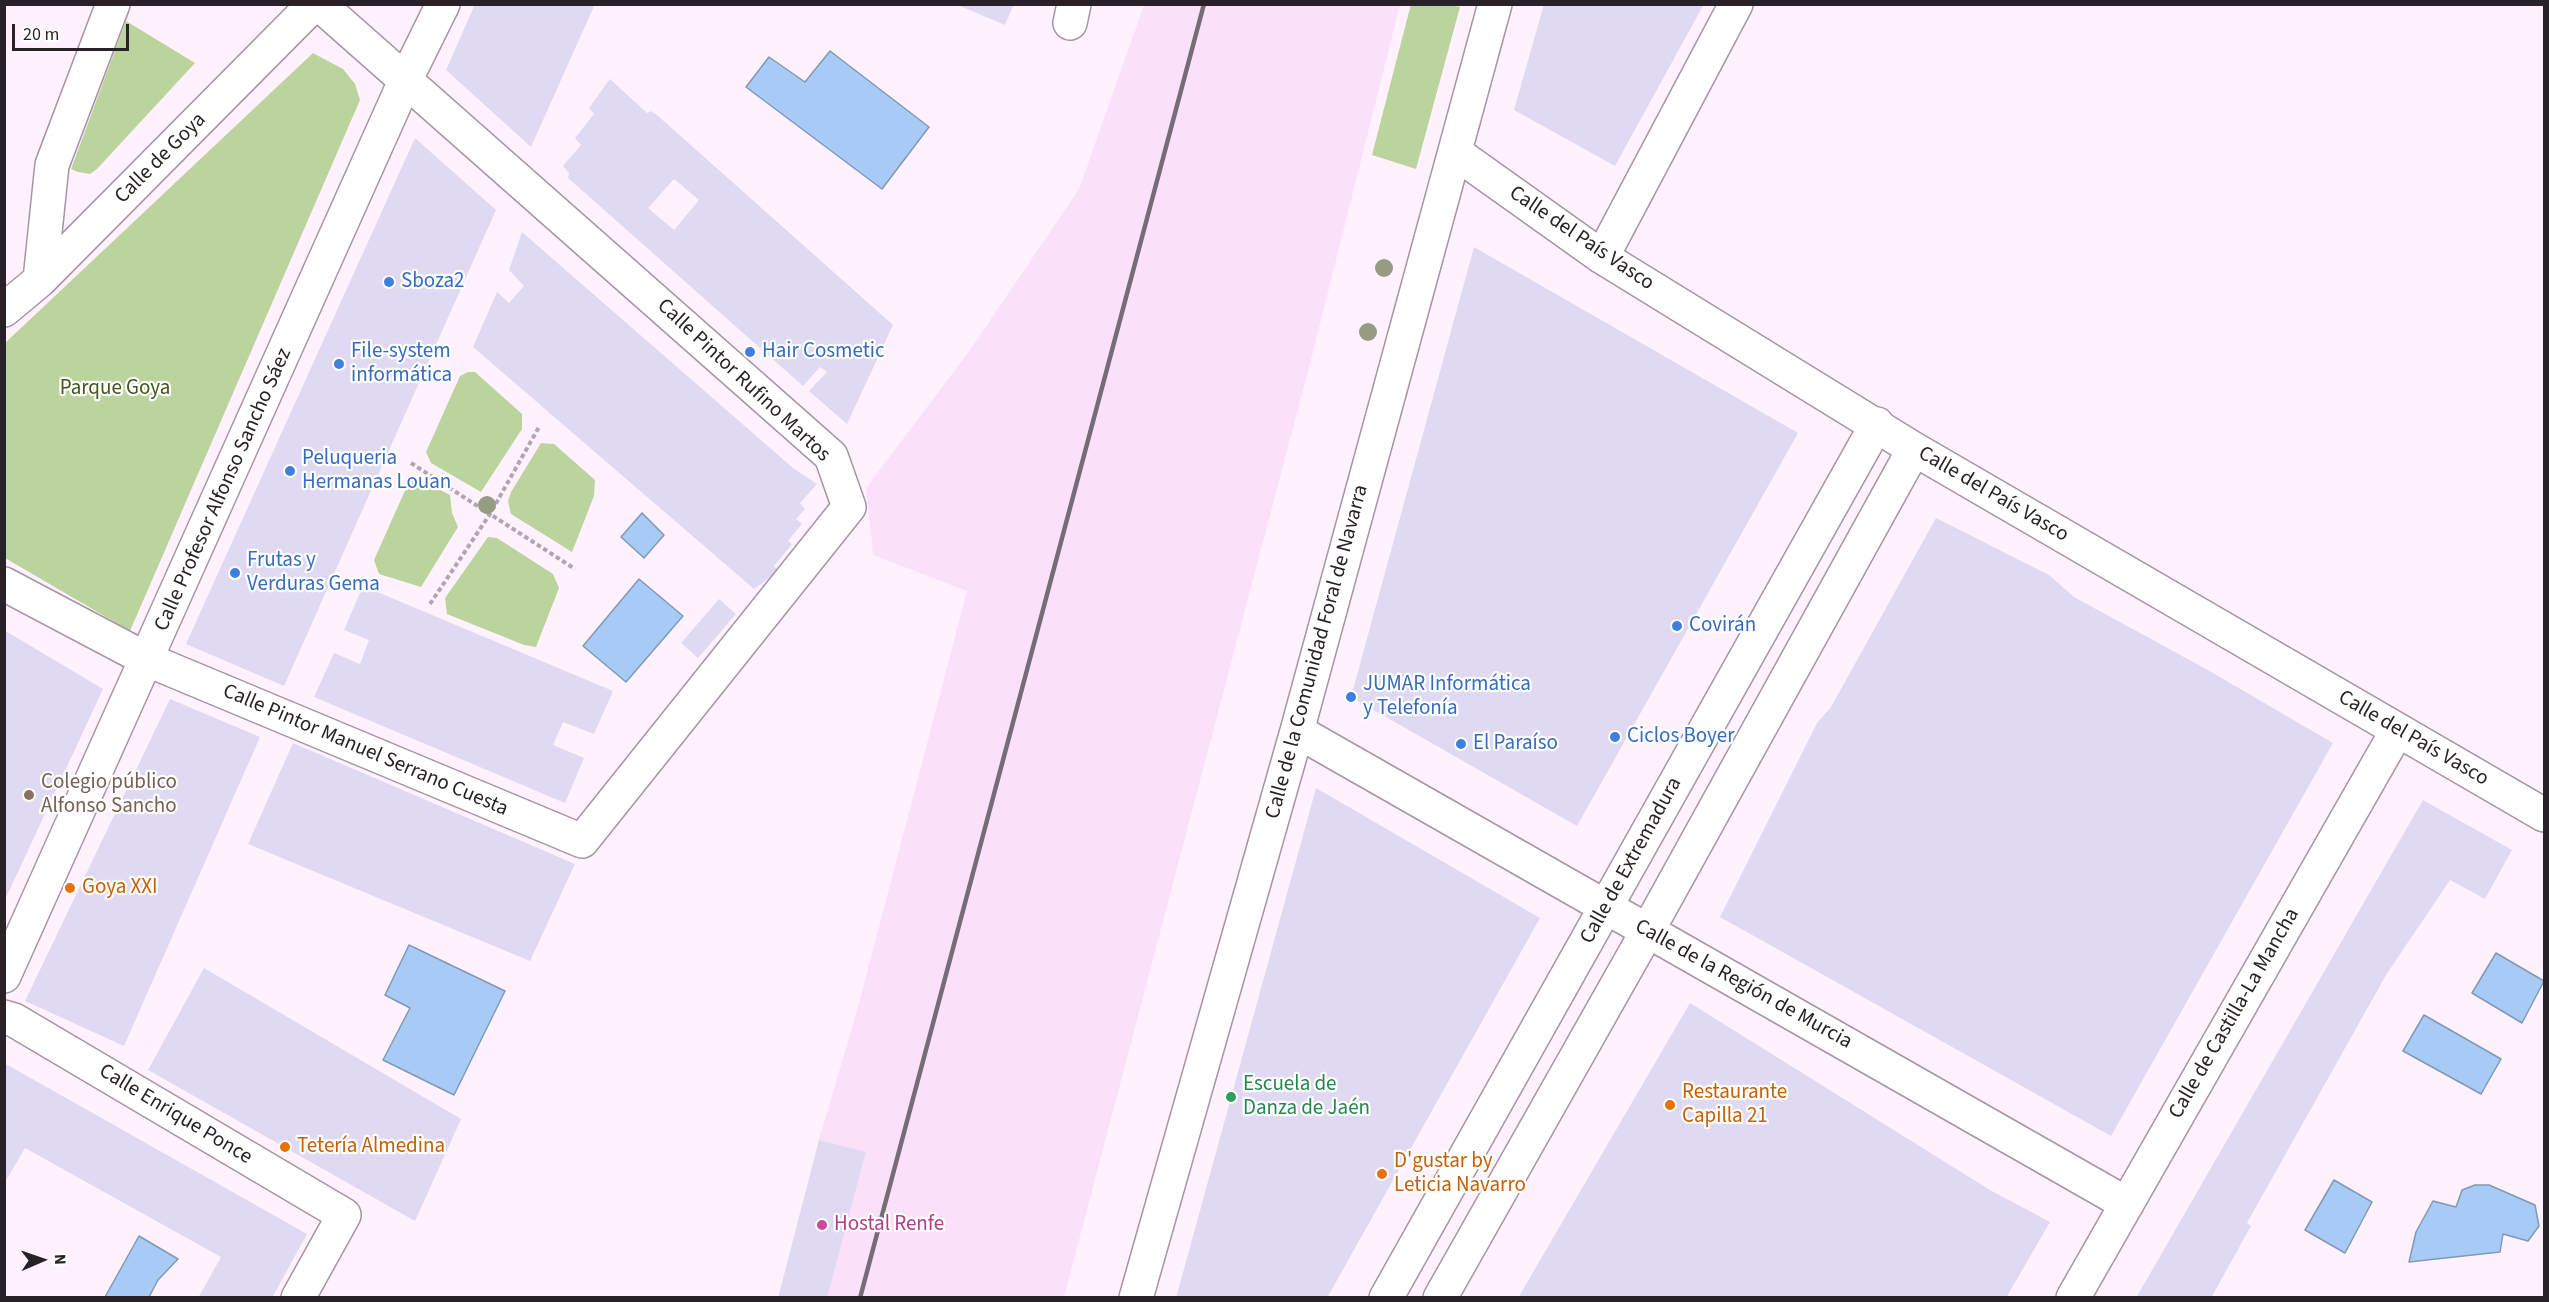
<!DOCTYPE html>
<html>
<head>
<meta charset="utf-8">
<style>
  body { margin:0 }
  #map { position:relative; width:2549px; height:1302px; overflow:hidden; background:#fff2fe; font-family:"Source Sans 3",sans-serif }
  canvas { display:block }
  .frame { position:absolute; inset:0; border:6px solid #292128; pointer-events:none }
  .north { position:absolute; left:12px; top:1230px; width:60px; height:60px; -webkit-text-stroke:4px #fff; paint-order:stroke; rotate:88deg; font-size:16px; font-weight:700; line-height:24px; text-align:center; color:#292128 }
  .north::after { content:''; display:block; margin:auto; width:21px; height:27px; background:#292128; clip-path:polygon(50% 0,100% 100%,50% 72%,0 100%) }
  .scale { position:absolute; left:12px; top:24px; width:117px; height:27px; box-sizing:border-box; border:3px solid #292128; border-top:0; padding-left:8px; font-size:18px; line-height:21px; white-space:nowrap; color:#292128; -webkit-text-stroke:4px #fff; paint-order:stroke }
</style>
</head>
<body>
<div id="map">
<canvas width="2549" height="1302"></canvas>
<div class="frame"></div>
<div class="north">N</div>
<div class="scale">20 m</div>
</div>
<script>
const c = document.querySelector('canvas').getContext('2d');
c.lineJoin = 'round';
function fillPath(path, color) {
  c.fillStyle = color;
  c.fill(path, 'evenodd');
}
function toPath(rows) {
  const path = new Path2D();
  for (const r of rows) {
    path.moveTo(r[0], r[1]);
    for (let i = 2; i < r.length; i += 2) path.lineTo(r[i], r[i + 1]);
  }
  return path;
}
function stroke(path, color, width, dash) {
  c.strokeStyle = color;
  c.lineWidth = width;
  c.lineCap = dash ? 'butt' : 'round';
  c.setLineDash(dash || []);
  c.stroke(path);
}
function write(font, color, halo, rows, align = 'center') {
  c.font = font + ' "Source Sans 3",sans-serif';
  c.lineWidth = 4.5;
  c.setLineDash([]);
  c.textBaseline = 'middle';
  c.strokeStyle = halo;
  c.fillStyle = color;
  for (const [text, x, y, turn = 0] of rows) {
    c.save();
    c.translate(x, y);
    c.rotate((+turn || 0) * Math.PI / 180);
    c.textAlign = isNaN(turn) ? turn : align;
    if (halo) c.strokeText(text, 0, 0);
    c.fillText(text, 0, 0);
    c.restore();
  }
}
fillPath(toPath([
  [1144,5,1400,5,1312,356,1064,1297,827,1297,866,1153,819,1140,858,1007,967,591,873,555,866,488,970,350,1079,189]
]), '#fae0f9');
fillPath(toPath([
  [1411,4,1450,5,1460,7,1416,169,1372,155],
  [126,21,195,63,97,169,90,174,78,172,71,169],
  [313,53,343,69,355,84,360,100,130,631,5,558,5,343],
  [468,372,475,372,522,414,522,429,481,492,431,463,426,452,460,376],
  [541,443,554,444,595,480,594,496,572,552,511,514,508,501,511,492],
  [412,475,450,495,452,513,458,527,421,587,379,574,374,560],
  [488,537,497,538,553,574,559,588,536,647,524,645,447,614,445,598]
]), '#bbd39c');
const water = toPath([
  [830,51,929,127,882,189,746,87,769,57,805,82,830,51],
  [642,513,664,535,644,558,621,537,642,513],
  [639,579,683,616,626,682,583,646,639,579],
  [409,945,505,991,454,1095,383,1060,410,1008,385,995,409,945],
  [2496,953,2544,981,2522,1023,2472,993,2496,953],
  [2424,1015,2501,1059,2481,1094,2403,1051,2424,1015],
  [2334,1180,2372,1202,2345,1253,2305,1230,2334,1180],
  [2475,1185,2489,1185,2535,1205,2539,1226,2528,1241,2503,1234,2500,1252,2409,1262,2416,1232,2433,1201,2456,1207,2462,1190,2475,1185],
  [139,1236,178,1259,158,1280,149,1297,105,1297,139,1236]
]);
fillPath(water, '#a7cbf4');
stroke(water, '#8198b7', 1.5);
fillPath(toPath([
  [475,4,595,4,531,147,446,70],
  [955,4,1014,4,1005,25],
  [1544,4,1704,4,1615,166,1514,110],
  [610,79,647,113,651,111,657,115,893,325,847,424,809,391,827,372,820,367,803,386,568,178,569,173,563,166,581,145,575,138,594,114,589,108],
  [674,179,699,200,674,230,648,208],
  [415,138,496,210,284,686,186,644],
  [522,232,793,468,817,484,800,503,805,509,796,519,802,524,788,541,792,544,774,566,779,571,754,589,473,347,497,292,509,303,524,286,509,270],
  [1474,247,1798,433,1577,826,1351,697],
  [1936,518,2049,575,2074,597,2206,669,2333,743,2111,1136,1720,917,1817,723,1831,707],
  [363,586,613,691,594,734,563,722,553,745,584,758,565,803,314,697,334,653,360,664,369,640,344,630],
  [719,599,736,614,698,658,681,643],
  [4,630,103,689,4,902],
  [170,699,260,737,124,1046,25,1001],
  [293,743,575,864,530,961,248,844],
  [1316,788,1540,918,1327,1298,1176,1298],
  [2423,800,2512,850,2485,899,2450,880,2386,975,2247,1223,2251,1226,2211,1298,2136,1298],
  [204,968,461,1119,415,1221,148,1070],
  [1690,1003,1990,1190,2050,1222,2006,1298,1518,1298],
  [4,1063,307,1234,272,1298,198,1298,221,1257,25,1148,4,1184],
  [819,1140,866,1152,827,1298,778,1298]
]), '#dfd9f1');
const minor = toPath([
  [1070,23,1074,4],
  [1456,153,1602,257,1914,449,2544,815],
  [1602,257,1736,4],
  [40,280,52,165,113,4],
  [4,310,40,280,314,4],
  [4,584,148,660,582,841,849,507,831,456,319,4],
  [1297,731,2127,1204],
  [4,976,406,79,443,4],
  [4,1017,14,1020,344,1215,298,1298],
  [1136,1298,1297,731,1495,4],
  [1386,1298,1877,424],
  [1440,1298,1648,930,1914,449],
  [2073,1298,2397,731]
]);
stroke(minor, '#a794a6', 36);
stroke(toPath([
  [411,463,575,569],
  [430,604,490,514,539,427]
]), '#b1a6b0', 4, [4.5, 3]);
stroke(minor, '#fff', 33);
stroke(toPath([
  [860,1298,1204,4]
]), '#766c75', 4.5);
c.fillStyle = '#969c82';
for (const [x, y] of [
  [1384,268],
  [1368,332],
  [487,505]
]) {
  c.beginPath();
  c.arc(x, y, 9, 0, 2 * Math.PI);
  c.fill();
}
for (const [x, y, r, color] of [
  [389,282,6,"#3f7fe0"],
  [750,352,6,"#3f7fe0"],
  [339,364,6,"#3f7fe0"],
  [290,471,6,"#3f7fe0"],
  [235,573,6,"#3f7fe0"],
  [1677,626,6,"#3f7fe0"],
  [1351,697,6,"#3f7fe0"],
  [1615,737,6,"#3f7fe0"],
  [1461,744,6,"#3f7fe0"],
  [29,795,6,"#8d6e63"],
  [70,888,6,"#e8710a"],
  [1231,1097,6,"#2e9e5b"],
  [1670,1105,6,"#e8710a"],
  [285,1147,6,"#e8710a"],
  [1382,1174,6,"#e8710a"],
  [822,1225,6,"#d1479c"]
]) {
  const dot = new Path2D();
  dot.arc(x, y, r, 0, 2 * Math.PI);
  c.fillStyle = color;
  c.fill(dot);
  stroke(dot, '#fff', 2);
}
write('21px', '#292128', '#fff', [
  ["Calle de Goya",161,159,-45],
  ["Calle del País Vasco",1581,239,34],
  ["Calle Pintor Rufino Martos",743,381,43],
  ["Calle Profesor Alfonso Sancho Sáez",224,490,-66],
  ["Calle del País Vasco",1993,495,30],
  ["Calle de la Comunidad Foral de Navarra",1318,652,-75],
  ["Calle del País Vasco",2413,739,30],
  ["Calle Pintor Manuel Serrano Cuesta",365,751,23],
  ["Calle de Extremadura",1632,861,-61],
  ["Calle de la Región de Murcia",1743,985,29],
  ["Calle de Castilla-La Mancha",2235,1014,-60],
  ["Calle Enrique Ponce",175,1115,31]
]);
write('21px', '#366cbe', '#fff', [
  ["Sboza2",401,282],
  ["File-system",351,352],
  ["informática",351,376],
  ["Hair Cosmetic",762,352],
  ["Peluqueria",302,459],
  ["Hermanas Louan",302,483],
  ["Frutas y",247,561],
  ["Verduras Gema",247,585],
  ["Covirán",1689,626],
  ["JUMAR Informática",1363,685],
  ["y Telefonía",1363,709],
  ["Ciclos Boyer",1627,737],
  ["El Paraíso",1473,744]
], 'left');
write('21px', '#41561c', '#fff', [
  ["Parque Goya",115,389]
]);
write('21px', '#785e54', '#fff', [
  ["Colegio público",41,783],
  ["Alfonso Sancho",41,807]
], 'left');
write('21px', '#c56008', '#fff', [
  ["Goya XXI",82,888],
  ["Restaurante",1682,1093],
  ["Capilla 21",1682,1117],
  ["Tetería Almedina",297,1147],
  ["D'gustar by",1394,1162],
  ["Leticia Navarro",1394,1186]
], 'left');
write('21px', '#27864d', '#fff', [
  ["Escuela de",1243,1085],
  ["Danza de Jaén",1243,1109]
], 'left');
write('21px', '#b23c85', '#fff', [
  ["Hostal Renfe",834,1225]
], 'left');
</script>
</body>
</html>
